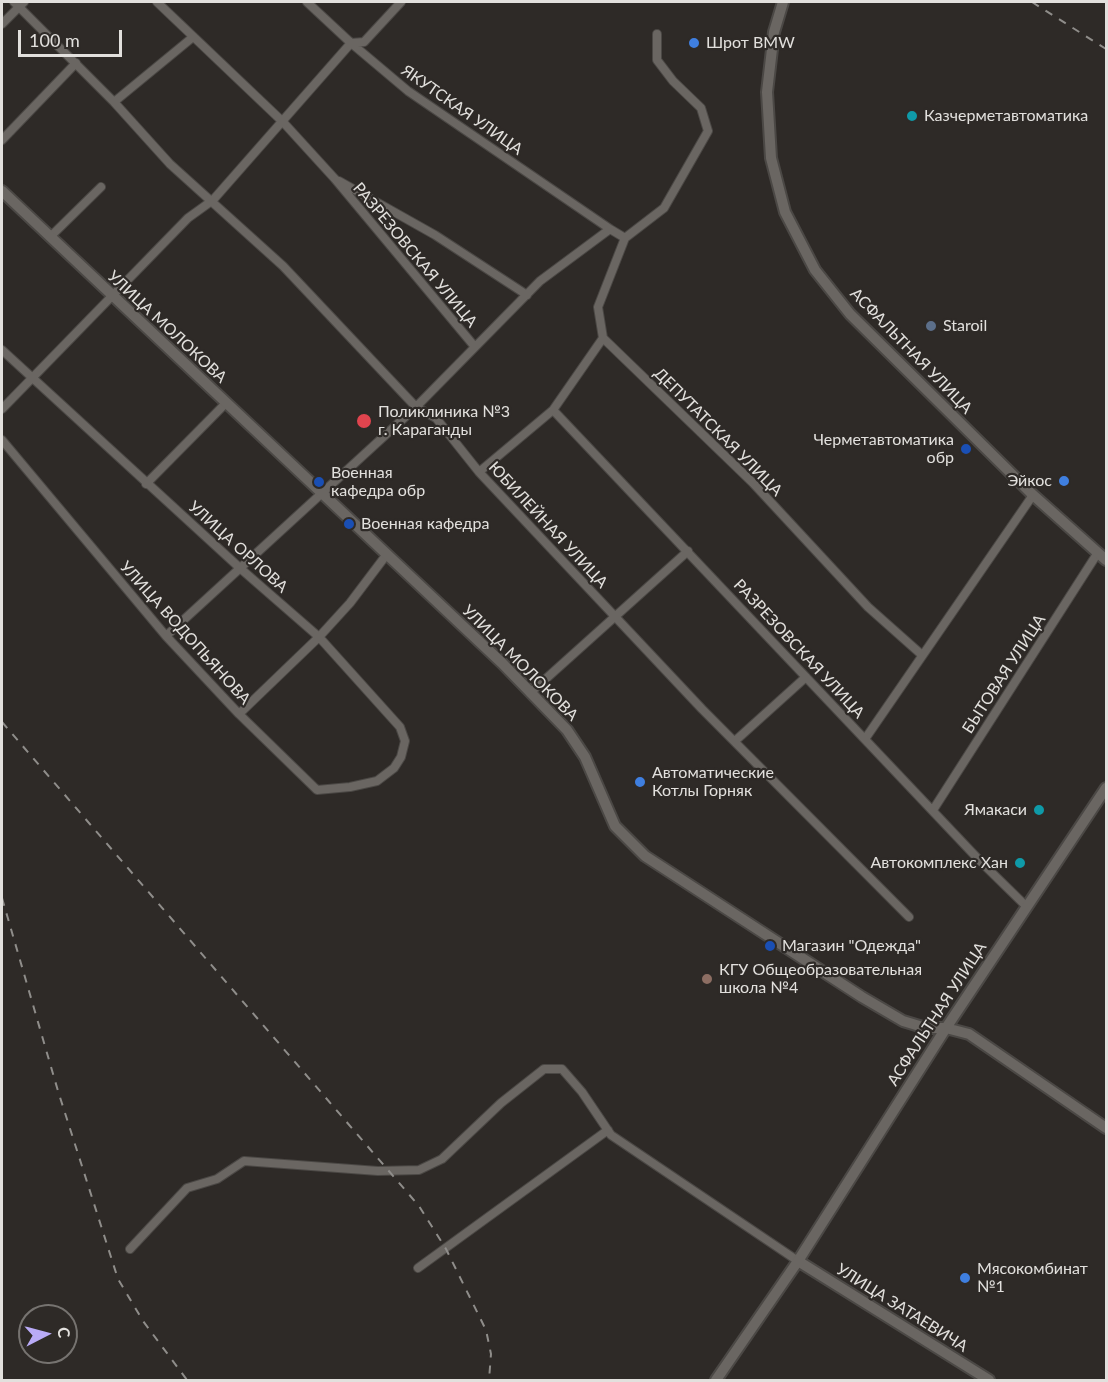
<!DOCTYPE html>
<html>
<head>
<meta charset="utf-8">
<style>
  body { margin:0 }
  #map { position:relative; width:1108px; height:1382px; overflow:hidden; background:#2e2a27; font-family:Lato,sans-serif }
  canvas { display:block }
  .frame { position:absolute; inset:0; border:3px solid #e2e0dd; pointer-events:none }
  .north { position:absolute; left:18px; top:1304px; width:60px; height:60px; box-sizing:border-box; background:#2e2a27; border:2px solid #767370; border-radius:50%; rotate:84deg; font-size:16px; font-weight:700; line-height:24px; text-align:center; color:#e2e0dd }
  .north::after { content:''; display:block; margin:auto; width:21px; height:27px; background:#b9abf7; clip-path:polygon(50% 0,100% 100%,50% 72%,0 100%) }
  .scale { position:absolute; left:18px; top:30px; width:104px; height:27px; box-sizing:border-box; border:3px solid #e2e0dd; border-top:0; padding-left:8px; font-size:18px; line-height:21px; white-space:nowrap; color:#e2e0dd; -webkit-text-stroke:4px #2e2a27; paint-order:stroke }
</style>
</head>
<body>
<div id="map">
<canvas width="1108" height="1382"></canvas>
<div class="frame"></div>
<div class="north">С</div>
<div class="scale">100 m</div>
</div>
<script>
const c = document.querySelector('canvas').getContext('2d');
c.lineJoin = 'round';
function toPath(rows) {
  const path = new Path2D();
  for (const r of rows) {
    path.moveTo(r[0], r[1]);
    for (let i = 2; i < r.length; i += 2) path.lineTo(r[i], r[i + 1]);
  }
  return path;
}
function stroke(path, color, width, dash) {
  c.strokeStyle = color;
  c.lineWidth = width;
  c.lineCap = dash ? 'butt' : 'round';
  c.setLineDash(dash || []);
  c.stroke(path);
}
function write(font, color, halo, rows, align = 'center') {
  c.font = font + ' Lato,sans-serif';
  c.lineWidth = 4.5;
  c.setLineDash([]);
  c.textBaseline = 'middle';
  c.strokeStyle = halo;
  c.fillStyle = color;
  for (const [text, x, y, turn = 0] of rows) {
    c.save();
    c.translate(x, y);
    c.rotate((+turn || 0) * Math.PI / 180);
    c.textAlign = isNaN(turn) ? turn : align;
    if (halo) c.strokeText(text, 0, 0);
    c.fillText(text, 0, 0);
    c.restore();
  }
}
const street = toPath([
  [14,2,114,102,170,164,283,266,416,407,436,418,479,472,702,709,909,917],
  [157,2,283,122,335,179,475,347],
  [307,2,351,43,408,91,610,229],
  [2,24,24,2],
  [657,34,657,60,673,81,701,108,708,131,664,208,625,238,598,307,603,338,753,483,868,607,922,655],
  [114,102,193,37],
  [2,140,76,63],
  [339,181,435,235,527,295],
  [50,237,101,187],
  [2,350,241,569,319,637,400,727,405,741,401,757,394,768,377,781,350,787,317,790,239,714,166,636,2,440],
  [2,409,188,218,213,200,351,43,364,42,401,2],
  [553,410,981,862,1027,907],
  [479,472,553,410,603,338],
  [146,484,226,403],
  [166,636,416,407,540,281,610,229,625,238],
  [530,693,688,551],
  [239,714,319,637,350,603,387,554],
  [865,739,1033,495],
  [735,741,806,677],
  [933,810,1097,554],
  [130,1249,187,1188,217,1179,244,1161,378,1171,419,1170,442,1159,501,1103,544,1069,562,1069,582,1092,611,1135,798,1261],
  [418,1268,608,1130]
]);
const secondary = toPath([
  [783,2,774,32,767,92,771,158,785,212,815,270,850,314,1033,495,1106,560],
  [2,191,502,663,567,730,585,757,615,826,645,856,862,997,903,1021,926,1028,946,1028,969,1034,1106,1128],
  [798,1261,989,1380],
  [716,1380,798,1261,946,1028,1106,788]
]);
stroke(street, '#4b4845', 10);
stroke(secondary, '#4b4845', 14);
stroke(street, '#6a6662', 8);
stroke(secondary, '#6a6662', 10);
stroke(toPath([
  [1032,2,1106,49],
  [2,722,419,1206,446,1249,486,1330,491,1354,489,1380],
  [2,898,58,1091,118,1279,143,1321,187,1380]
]), '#8f8d8a', 2, [8, 8]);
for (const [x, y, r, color] of [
  [694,43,6,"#3f7fe0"],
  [912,116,6,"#0f9aa8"],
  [931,326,6,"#5c6f8a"],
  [364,421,8,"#e0444e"],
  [966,449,6,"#1a4fb4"],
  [1064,481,6,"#3f7fe0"],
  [319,482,6,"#1a4fb4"],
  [349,524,6,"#1a4fb4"],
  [640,782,6,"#3f7fe0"],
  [1039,810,6,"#0f9aa8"],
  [1020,863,6,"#0f9aa8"],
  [770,946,6,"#1a4fb4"],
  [707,979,6,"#8d6e63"],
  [965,1278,6,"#3f7fe0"]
]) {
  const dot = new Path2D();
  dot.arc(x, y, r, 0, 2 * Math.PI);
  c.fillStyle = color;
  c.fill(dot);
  stroke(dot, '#2e2a27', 2);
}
write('16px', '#e2e0dd', '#2e2a27', [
  ["Шрот BMW",706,43],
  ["Казчерметавтоматика",924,116],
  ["Staroil",943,326],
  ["Поликлиника №3",378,412],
  ["г. Караганды",378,430],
  ["Черметавтоматика",954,440,"right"],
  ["обр",954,458,"right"],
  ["Военная",331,473],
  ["кафедра обр",331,491],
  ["Эйкос",1052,481,"right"],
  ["Военная кафедра",361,524],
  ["Автоматические",652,773],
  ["Котлы Горняк",652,791],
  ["Ямакаси",1027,810,"right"],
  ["Автокомплекс Хан",1008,863,"right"],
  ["Магазин \"Одежда\"",782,946],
  ["КГУ Общеобразовательная",719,970],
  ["школа №4",719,988],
  ["Мясокомбинат",977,1269],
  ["№1",977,1287]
], 'left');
write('16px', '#e2e0dd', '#2e2a27', [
  ["ЯКУТСКАЯ УЛИЦА",462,110,35],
  ["РАЗРЕЗОВСКАЯ УЛИЦА",415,255,50],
  ["УЛИЦА МОЛОКОВА",167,327,43],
  ["АСФАЛЬТНАЯ УЛИЦА",911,351,46],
  ["ДЕПУТАТСКАЯ УЛИЦА",718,432,45],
  ["ЮБИЛЕЙНАЯ УЛИЦА",548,525,47],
  ["УЛИЦА ОРЛОВА",238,547,42],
  ["УЛИЦА ВОДОПЬЯНОВА",185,633,48],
  ["РАЗРЕЗОВСКАЯ УЛИЦА",799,649,47],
  ["УЛИЦА МОЛОКОВА",520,663,45],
  ["БЫТОВАЯ УЛИЦА",1004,674,-57],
  ["АСФАЛЬТНАЯ УЛИЦА",937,1014,-57],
  ["УЛИЦА ЗАТАЕВИЧА",902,1308,32]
]);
</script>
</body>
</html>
